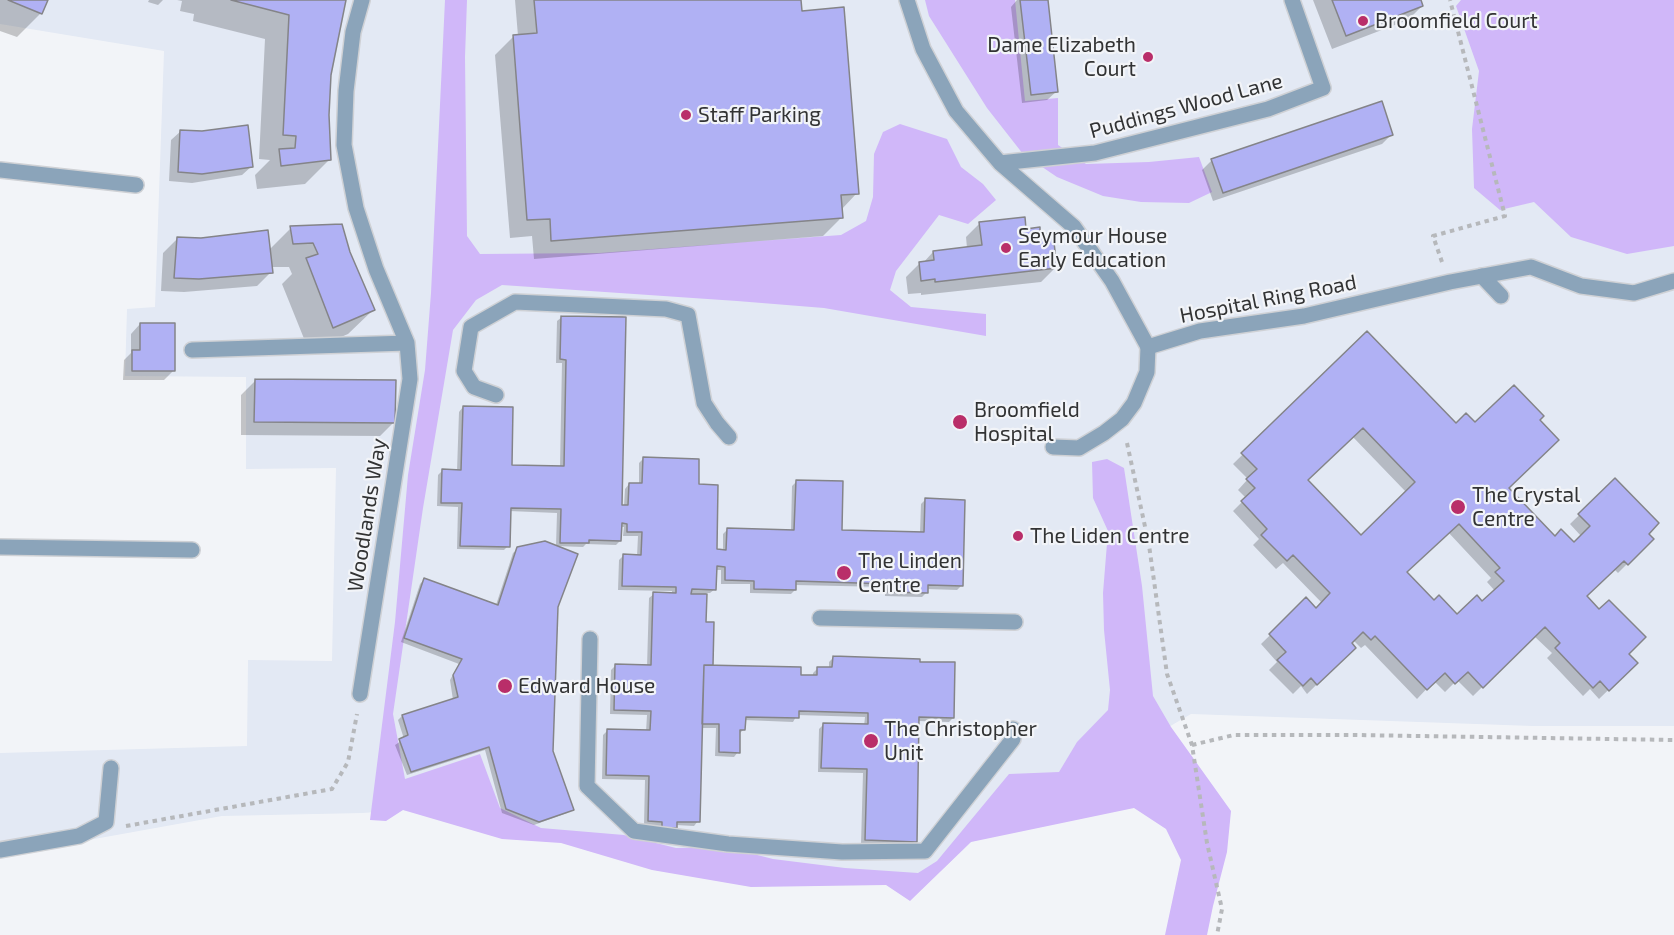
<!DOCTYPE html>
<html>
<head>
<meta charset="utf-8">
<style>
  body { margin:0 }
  canvas { display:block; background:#f2f4f8 }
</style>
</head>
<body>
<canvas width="1674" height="935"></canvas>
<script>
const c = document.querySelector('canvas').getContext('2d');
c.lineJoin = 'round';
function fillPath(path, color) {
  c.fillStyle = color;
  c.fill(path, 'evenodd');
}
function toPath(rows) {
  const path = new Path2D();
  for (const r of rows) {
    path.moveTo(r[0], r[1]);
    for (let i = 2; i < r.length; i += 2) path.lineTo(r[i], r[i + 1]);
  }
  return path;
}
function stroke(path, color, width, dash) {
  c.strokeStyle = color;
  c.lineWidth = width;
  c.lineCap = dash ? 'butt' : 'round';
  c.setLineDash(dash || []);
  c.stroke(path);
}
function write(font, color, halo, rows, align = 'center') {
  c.font = font + ' "Exo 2",sans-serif';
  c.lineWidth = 4.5;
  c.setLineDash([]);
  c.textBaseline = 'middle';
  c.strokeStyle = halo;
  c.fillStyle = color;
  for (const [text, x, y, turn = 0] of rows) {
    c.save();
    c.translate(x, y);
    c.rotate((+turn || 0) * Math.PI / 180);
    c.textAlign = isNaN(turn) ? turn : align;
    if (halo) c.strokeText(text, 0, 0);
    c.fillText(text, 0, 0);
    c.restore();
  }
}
fillPath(toPath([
  [0,0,1674,0,1674,726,1533,726,1191,714,971,842,944,868,886,885,403,810,363,813,222,816,0,856,0,753,247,746,248,660,332,661,336,468,246,469,246,377,125,376,127,309,155,307,164,51,0,24]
]), '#e3e9f4');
fillPath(toPath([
  [445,0,467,0,465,57,467,236,480,254,599,253,841,235,866,221,873,197,874,154,883,132,900,124,947,139,961,167,983,184,996,200,968,224,939,215,896,271,890,290,911,307,986,314,986,336,824,308,737,301,502,285,476,300,453,330,423,508,393,714,405,779,480,754,500,808,541,828,624,835,676,848,726,847,773,859,845,868,918,873,937,861,1009,774,1059,772,1077,742,1108,710,1110,690,1104,630,1103,593,1108,531,1093,498,1092,462,1107,459,1124,468,1142,586,1153,696,1171,727,1231,811,1227,852,1213,906,1207,935,1165,935,1181,860,1166,829,1134,808,971,842,910,901,886,885,751,887,652,870,561,843,502,839,403,810,386,821,370,820,395,622,408,475,425,370,431,293],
  [925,0,1015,0,1025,101,1058,98,1058,145,1086,164,1149,162,1199,157,1212,192,1189,203,1141,202,1103,196,1057,177,1023,154,987,108,929,16],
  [1461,0,1674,0,1674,246,1627,254,1571,237,1534,202,1500,210,1474,188,1472,129,1479,71,1456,6]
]), '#d0b7f9');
fillPath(toPath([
  [0,0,46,0,41,13,17,37,0,31],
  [149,0,163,0,158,5,148,2],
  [177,0,345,0,329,75,328,116,329,160,305,184,257,189,255,175,270,160,259,159,265,39,193,21,194,14,180,11,182,1],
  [515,0,800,0,801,12,857,193,841,210,841,218,823,236,534,259,532,236,510,238,495,55,513,37,518,36],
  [1017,0,1046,0,1057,91,1047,100,1022,103,1011,7],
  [1313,0,1419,0,1422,6,1408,20,1332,49],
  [181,131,252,166,242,175,192,183,169,181,171,140],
  [1391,135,1382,144,1213,201,1202,170,1212,160],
  [980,223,1025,230,1039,236,1055,268,1041,282,921,295,921,293,908,294,906,277,920,263,923,263,933,252,967,248,966,237],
  [291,228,348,252,373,310,348,334,309,351,282,284,292,274,289,267,271,267,271,272,257,286,184,292,161,291,163,253,177,239,269,250],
  [562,317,620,506,624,506,625,489,629,484,639,485,639,463,643,459,697,485,715,551,723,551,723,534,727,530,791,531,792,486,797,481,841,531,920,533,921,504,925,500,962,585,957,590,927,589,926,593,922,597,885,596,885,587,795,585,795,590,791,594,750,593,750,584,721,584,721,570,715,570,715,589,710,593,706,593,704,623,712,623,711,667,813,676,813,673,818,668,829,669,829,662,833,658,953,718,949,722,918,721,915,841,911,845,861,844,863,773,818,772,819,729,823,725,864,726,865,717,797,715,793,722,744,720,744,729,739,734,738,752,734,757,715,756,716,728,701,728,698,821,694,826,676,825,671,832,658,831,658,826,644,825,645,780,602,779,603,735,608,730,646,732,647,715,610,714,611,670,615,666,647,667,649,598,654,594,672,594,672,591,618,590,619,560,623,556,637,556,638,536,623,536,624,527,620,527,620,541,616,545,586,544,583,547,556,546,557,513,509,511,508,546,504,550,457,549,458,507,437,506,438,475,442,471,457,471,459,412,463,407,510,466,560,467,562,363,556,363,557,321],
  [140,324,173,371,164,380,123,380,124,360,131,353,131,334],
  [1367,333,1507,488,1555,538,1574,544,1581,536,1570,524,1615,480,1652,539,1618,573,1614,569,1585,597,1627,654,1636,663,1599,699,1590,689,1583,696,1547,658,1552,653,1534,636,1473,696,1457,680,1445,692,1434,681,1417,699,1365,645,1361,648,1353,640,1350,644,1354,648,1307,694,1301,686,1293,694,1269,670,1277,662,1261,644,1306,600,1316,610,1322,603,1283,563,1276,569,1253,545,1259,539,1233,511,1246,498,1238,490,1248,479,1233,464],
  [1352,436,1406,492,1360,537,1307,480],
  [1448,532,1491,578,1487,582,1495,591,1482,603,1457,616,1434,602,1406,572],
  [255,381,394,422,380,436,241,435,241,395],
  [518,549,556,606,552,751,572,809,567,813,534,825,502,813,485,750,407,775,395,745,404,739,398,720,402,716,453,700,450,680,459,664,401,642,420,584,424,580,496,605,513,553]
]), '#0003');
const building = toPath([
  [8,0,48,0,42,14,8,0],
  [231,0,346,0,331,75,329,115,331,160,281,166,279,149,295,148,296,136,283,135,289,15,231,0],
  [534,0,801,0,802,11,844,7,859,194,841,195,843,218,551,241,550,219,527,220,513,35,537,33,534,0],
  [1020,0,1048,0,1058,92,1031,95,1020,0],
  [1332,0,1421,0,1423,6,1346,36,1332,0],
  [1382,101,1393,135,1223,193,1211,159,1382,101],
  [248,125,253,167,202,174,178,172,180,130,202,131,248,125],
  [1025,217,1026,229,1040,227,1040,235,1053,234,1057,268,935,282,935,279,921,281,919,262,934,260,933,251,982,245,979,222,1025,217],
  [342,224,350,252,375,310,333,328,306,258,318,254,313,243,293,244,290,226,342,224],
  [268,230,273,273,199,279,174,278,177,237,201,238,268,230],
  [561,316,626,317,622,505,628,505,629,483,642,483,643,457,699,459,699,484,718,485,717,549,726,550,727,528,794,530,796,480,843,481,842,530,924,532,925,498,965,500,963,586,928,585,928,593,888,592,889,584,796,581,796,590,754,589,754,581,725,580,725,567,717,566,716,590,692,589,691,594,707,594,706,622,714,622,713,665,704,665,700,822,677,822,677,828,662,828,662,822,648,821,649,776,606,775,607,729,650,730,651,711,614,710,615,664,651,665,653,592,676,593,676,587,622,586,623,554,641,555,642,532,627,532,627,524,622,523,621,541,589,540,589,543,560,543,561,509,511,508,510,547,460,546,462,503,441,503,442,469,461,470,463,406,513,407,512,465,564,466,566,360,560,359,561,316],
  [140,323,175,323,175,371,132,371,132,350,140,350,140,323],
  [1367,331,1456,423,1466,413,1475,422,1514,385,1544,416,1540,420,1559,440,1509,488,1555,536,1561,529,1574,542,1590,526,1578,514,1615,478,1659,523,1649,534,1654,539,1628,565,1624,561,1587,596,1599,609,1609,600,1646,637,1629,654,1638,663,1609,691,1600,681,1593,688,1555,648,1560,643,1545,627,1483,688,1468,672,1455,684,1445,673,1427,690,1375,636,1371,640,1363,632,1352,643,1356,648,1317,685,1311,678,1303,686,1277,660,1286,652,1269,634,1306,597,1316,608,1330,593,1293,555,1287,561,1261,535,1267,529,1241,501,1255,488,1246,479,1257,469,1241,453,1367,331],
  [1363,428,1415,482,1361,535,1308,480,1363,428],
  [1459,524,1500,568,1495,572,1504,581,1482,601,1477,595,1457,614,1439,595,1434,600,1407,572,1459,524],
  [255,379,396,380,395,423,254,422,255,379],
  [545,541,578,554,558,607,553,751,574,810,539,822,506,809,489,747,411,772,399,739,408,735,402,715,458,697,453,675,462,659,404,638,424,578,498,605,517,547,545,541],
  [833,656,920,659,920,662,955,662,954,718,919,717,917,842,865,840,867,769,821,768,823,723,868,724,868,713,799,711,799,718,746,717,745,730,740,730,740,753,719,752,719,724,702,724,704,665,801,667,801,675,817,675,817,667,832,667,833,656]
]);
fillPath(building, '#b0b1f4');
stroke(building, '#848488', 1.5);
const lane = toPath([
  [1482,276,1501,296],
  [496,395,474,387,464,371,471,327,515,302,666,309,688,315,704,403,717,423,729,437],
  [1053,447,1079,448,1104,433,1122,419,1134,403,1147,372,1148,347],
  [820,618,1015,622],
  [590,639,587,786,634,831,728,844,842,852,925,851,1013,739,1013,729],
  [0,850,79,836,106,822,111,768]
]);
const street = toPath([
  [907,0,923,49,956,111,1000,163,1074,227,1112,281,1148,347,1200,331,1304,316,1450,282,1531,267,1581,286,1634,293,1674,281],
  [1000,163,1095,153,1268,109,1323,88,1292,0],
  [0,170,136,185],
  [192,350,407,343],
  [0,547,192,550],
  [360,694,410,379,407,343,376,269,356,208,344,145,346,91,353,32,362,0]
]);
stroke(lane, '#cfd1d5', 18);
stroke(street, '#cfd1d5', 18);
stroke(toPath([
  [1442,262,1433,236,1505,216,1450,0],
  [1127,443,1149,545,1167,674,1192,745,1207,843,1222,909,1217,935],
  [1192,745,1234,735,1355,735,1674,740],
  [126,826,332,789,348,762,357,714]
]), '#b6b8bb', 4, [4.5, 4.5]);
stroke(lane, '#8ba4ba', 15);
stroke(street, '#8ba4ba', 15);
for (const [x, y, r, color] of [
  [1363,21,6,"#b92e69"],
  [1148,57,6,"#b92e69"],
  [686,115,6,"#b92e69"],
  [1006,248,6,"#b92e69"],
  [960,422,8,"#b92e69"],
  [1458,507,8,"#b92e69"],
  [1018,536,6,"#b92e69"],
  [844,573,8,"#b92e69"],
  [505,686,8,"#b92e69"],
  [871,741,8,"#b92e69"]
]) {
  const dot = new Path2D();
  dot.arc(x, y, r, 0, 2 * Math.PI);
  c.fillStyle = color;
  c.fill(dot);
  stroke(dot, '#f2f4f8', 2);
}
write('21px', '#323334', '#f2f4f8', [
  ["Broomfield Court",1375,21],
  ["Dame Elizabeth",1136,45,"right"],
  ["Court",1136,69,"right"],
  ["Staff Parking",698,115],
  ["Seymour House",1018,236],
  ["Early Education",1018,260],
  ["Broomfield",974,410],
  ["Hospital",974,434],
  ["The Crystal",1472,495],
  ["Centre",1472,519],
  ["The Liden Centre",1030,536],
  ["The Linden",858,561],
  ["Centre",858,585],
  ["Edward House",518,686],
  ["The Christopher",884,729],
  ["Unit",884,753]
], 'left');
write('21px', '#323334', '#f2f4f8', [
  ["Puddings Wood Lane",1186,106,-15],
  ["Hospital Ring Road",1268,299,-11],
  ["Woodlands Way",367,515,-81]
]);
</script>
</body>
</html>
